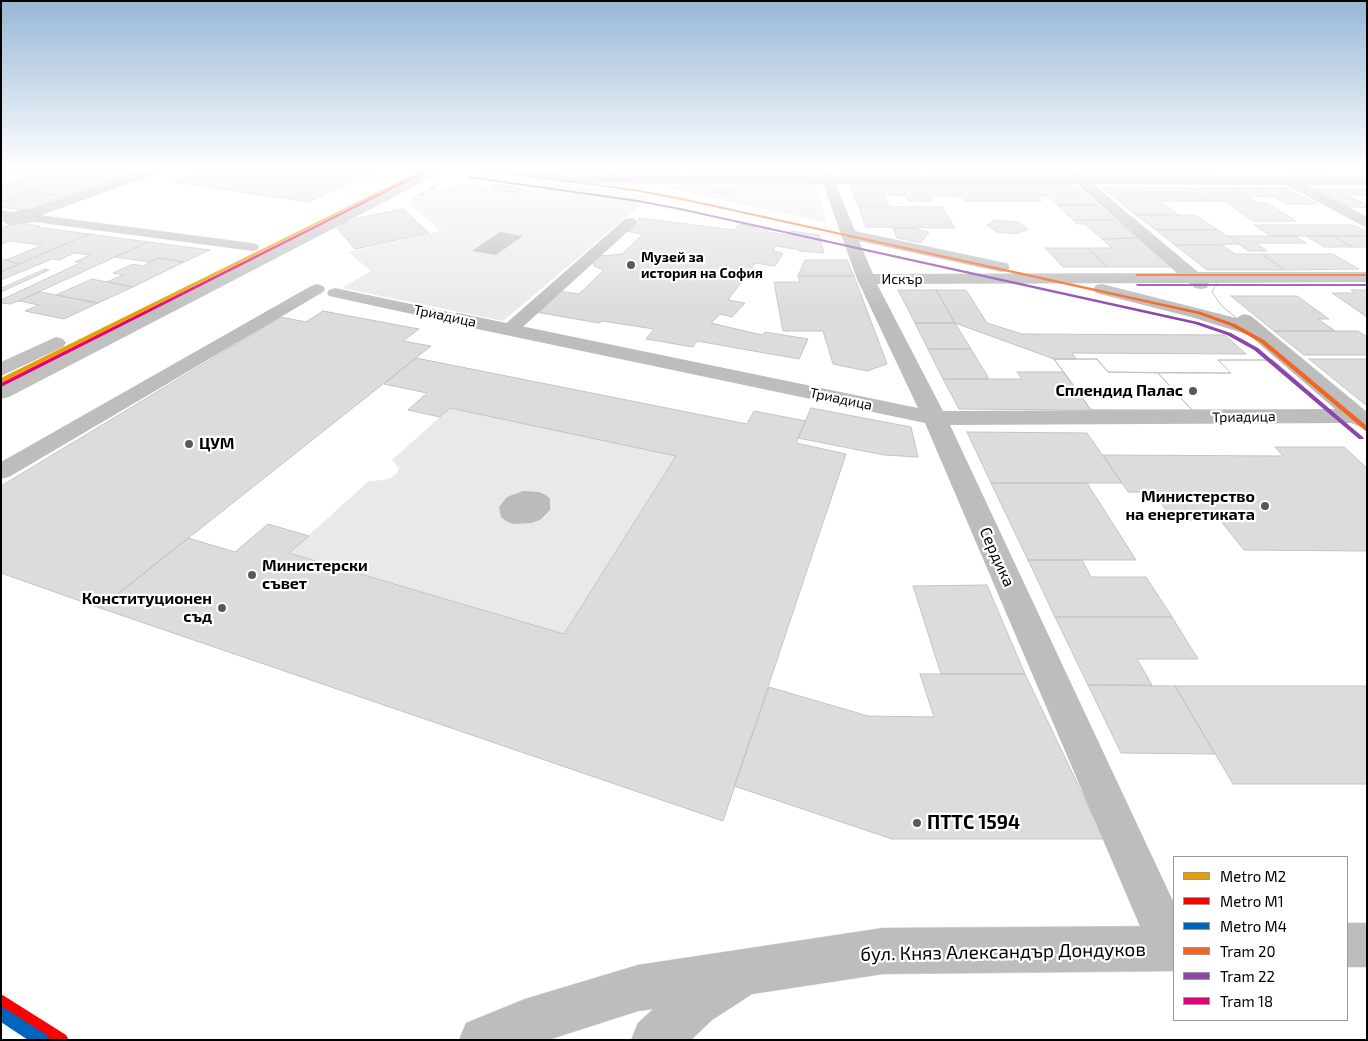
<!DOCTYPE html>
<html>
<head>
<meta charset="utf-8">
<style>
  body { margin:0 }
  #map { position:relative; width:1368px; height:1041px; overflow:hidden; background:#fff; font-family:"Exo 2",sans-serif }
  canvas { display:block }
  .frame { position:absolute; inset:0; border:2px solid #000; pointer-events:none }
  .legend { position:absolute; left:1173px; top:856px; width:175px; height:165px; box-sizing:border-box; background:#fff; border:1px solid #999; margin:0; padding:6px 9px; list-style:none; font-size:15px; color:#000 }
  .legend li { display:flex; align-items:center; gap:10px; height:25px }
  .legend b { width:25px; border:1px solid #999 }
</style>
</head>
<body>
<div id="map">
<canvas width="1368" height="1041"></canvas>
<div class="frame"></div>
<ul class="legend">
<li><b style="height:6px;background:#eb9e00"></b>Metro M2</li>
<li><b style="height:6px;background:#f00"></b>Metro M1</li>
<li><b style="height:6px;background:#0065bd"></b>Metro M4</li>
<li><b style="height:6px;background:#f26522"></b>Tram 20</li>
<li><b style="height:6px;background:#8e44ad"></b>Tram 22</li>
<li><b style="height:6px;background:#e5007d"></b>Tram 18</li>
</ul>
</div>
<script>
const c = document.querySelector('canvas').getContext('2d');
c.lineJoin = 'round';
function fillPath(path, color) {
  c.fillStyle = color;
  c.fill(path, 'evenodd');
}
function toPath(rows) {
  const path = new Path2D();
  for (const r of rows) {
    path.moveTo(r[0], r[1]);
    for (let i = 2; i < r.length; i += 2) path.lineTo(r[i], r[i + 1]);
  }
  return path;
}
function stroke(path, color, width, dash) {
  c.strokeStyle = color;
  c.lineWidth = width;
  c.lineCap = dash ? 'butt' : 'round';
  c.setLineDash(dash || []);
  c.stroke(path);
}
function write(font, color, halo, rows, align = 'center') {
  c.font = font + ' "Exo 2",sans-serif';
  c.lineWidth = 4.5;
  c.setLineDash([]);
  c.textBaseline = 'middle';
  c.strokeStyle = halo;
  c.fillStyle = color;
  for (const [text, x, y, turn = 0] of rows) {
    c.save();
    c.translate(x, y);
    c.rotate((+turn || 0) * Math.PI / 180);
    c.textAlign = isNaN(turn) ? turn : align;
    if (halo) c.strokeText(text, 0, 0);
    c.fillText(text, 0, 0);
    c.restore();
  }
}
fillPath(toPath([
  [465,184,530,191,553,184,651,196,503,321,342,288,371,271,348,252,441,231,409,204,438,189],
  [674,185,816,185,827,223,666,187],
  [450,408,676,456,564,634,289,553,369,481,384,480,391,478,397,473,399,468,392,460]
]), '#e9e9e9');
fillPath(toPath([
  [500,232,523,236,496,255,472,251],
  [523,491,539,492,546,495,550,499,550,510,540,520,531,523,513,524,506,521,501,517,499,507,507,497]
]), '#bbb');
const building = toPath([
  [1,167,29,167,5,174,1,174,1,167],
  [29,167,41,167,1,180,1,176,29,167],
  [55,167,67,167,1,189,1,185,55,167],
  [67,167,153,167,67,197,29,192,63,180,36,177,67,167],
  [214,167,387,167,308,202,173,182,214,167],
  [562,167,598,167,588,173,558,169,562,167],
  [598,167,622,167,610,175,588,173,598,167],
  [701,167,809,167,812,175,701,174,701,167],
  [837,167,879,167,884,175,841,174,837,167],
  [879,167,911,167,917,175,884,175,879,167],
  [925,167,959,167,966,175,931,175,925,167],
  [959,167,999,167,1001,169,1017,169,1022,175,966,175,959,167],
  [1014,167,1053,167,1062,175,1022,175,1014,167],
  [1070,167,1123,167,1135,176,1081,176,1070,167],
  [1123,167,1176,167,1189,176,1135,176,1123,167],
  [1175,167,1204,167,1218,176,1189,176,1175,167],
  [1277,167,1345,167,1353,170,1327,170,1332,173,1289,173,1277,167],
  [36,177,63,180,1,202,1,189,36,177],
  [494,184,522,188,515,192,492,189,492,186,494,184],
  [850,185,899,185,905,196,884,195,889,206,858,206,850,185],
  [899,185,922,185,933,201,909,201,899,185],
  [922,185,953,185,961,196,929,196,922,185],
  [953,185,988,185,1002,201,965,201,953,185],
  [988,185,1026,185,1042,201,1002,201,988,185],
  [1026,185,1066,185,1078,188,1098,205,1057,205,1048,196,1036,196,1026,185],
  [1101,187,1190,188,1211,201,1160,201,1179,215,1136,215,1101,187],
  [1190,188,1233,188,1255,201,1211,201,1190,188],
  [1233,188,1258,188,1273,197,1247,196,1233,188],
  [1258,188,1287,188,1317,204,1286,204,1258,188],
  [717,189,736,189,736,192,731,196,712,192,717,189],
  [1311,189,1347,189,1358,195,1347,195,1367,205,1367,208,1343,206,1311,189],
  [1347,189,1364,189,1367,191,1367,195,1358,195,1347,189],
  [29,192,67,197,35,208,23,210,1,207,1,202,29,192],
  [1227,203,1267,203,1296,221,1253,221,1227,203],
  [1057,205,1098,205,1116,220,1073,220,1057,205],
  [858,206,942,207,955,228,866,227,858,206],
  [403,209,429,233,355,249,337,228,346,223,340,224,347,220,348,223,357,218,403,209],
  [1136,215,1195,215,1218,230,1156,230,1136,215],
  [640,218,734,230,739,224,771,228,767,232,787,235,791,231,819,235,824,253,799,251,801,250,776,246,773,251,783,253,775,266,755,263,728,300,745,303,732,317,720,314,711,323,762,335,765,332,808,339,799,359,697,341,693,347,646,339,654,329,602,321,599,323,535,312,558,291,579,294,604,270,594,266,593,262,601,256,622,254,643,234,625,231,640,218],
  [994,220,1018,222,1028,229,1017,234,997,232,987,225,994,220],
  [1073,220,1116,220,1138,238,1102,239,1085,224,1077,224,1073,220],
  [18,223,40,226,37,227,89,234,19,264,6,260,42,245,10,241,1,244,1,228,18,223],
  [1254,225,1353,225,1367,232,1367,236,1271,236,1254,225],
  [893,228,917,228,919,230,929,232,921,243,897,238,893,228],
  [1156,230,1218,230,1239,244,1175,245,1156,230],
  [89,234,148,242,19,301,10,304,1,303,1,300,82,262,75,262,90,255,74,253,59,260,52,259,1,280,1,272,89,234],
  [1228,236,1295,236,1306,243,1256,243,1267,251,1248,251,1228,236],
  [1306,236,1333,236,1352,247,1324,247,1306,236],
  [1333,236,1367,236,1367,247,1352,247,1333,236],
  [1138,238,1172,267,1108,267,1088,248,1112,248,1102,239,1138,238],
  [148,242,210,250,184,262,159,258,150,262,115,257,148,242],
  [1175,245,1222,245,1235,254,1262,254,1285,270,1207,270,1175,245],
  [1045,248,1088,248,1108,267,1063,267,1045,248],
  [1262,254,1333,254,1359,269,1285,270,1262,254],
  [159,258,184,262,133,287,107,282,123,275,113,273,133,264,142,266,159,258],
  [1,259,6,260,19,264,1,272,1,259],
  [805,260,847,260,854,276,798,276,805,260],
  [45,269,49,270,1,292,1,288,4,287,45,269],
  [798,276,854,276,887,364,867,371,833,364,823,331,783,331,774,282,800,282,798,276],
  [92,279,107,282,133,287,98,303,56,295,92,279],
  [898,290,936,290,955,323,915,323,898,290],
  [936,290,966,290,987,323,1022,334,1225,335,1246,354,1072,353,1076,359,1054,359,955,323,936,290],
  [1351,290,1367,290,1367,317,1332,293,1356,293,1351,290],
  [40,292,56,295,98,303,64,319,25,311,39,305,19,301,40,292],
  [1231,296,1297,296,1329,319,1318,319,1335,331,1274,331,1231,296],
  [323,311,419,329,403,341,431,346,100,608,1,573,1,486,281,317,306,322,323,311],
  [915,323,955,323,971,349,928,349,915,323],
  [1274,331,1358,331,1367,337,1367,355,1304,355,1274,331],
  [928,349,971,349,989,379,943,379,928,349],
  [416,358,747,424,754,411,806,421,796,443,846,454,723,821,100,608,188,538,235,552,268,524,309,536,289,553,564,634,676,456,450,408,440,417,408,410,427,393,384,384,416,358],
  [1054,359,1097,359,1108,372,1231,373,1218,360,1273,360,1331,411,1091,410,1054,359],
  [1054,359,1097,359,1108,372,1158,373,1192,410,1091,410,1054,359],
  [1309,359,1367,359,1367,406,1309,359],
  [1218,360,1273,360,1331,411,1192,410,1158,373,1231,373,1218,360],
  [1017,372,1064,372,1091,410,959,409,943,379,1022,379,1017,372],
  [811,408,911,427,918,457,884,455,798,438,811,408],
  [967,432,1087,433,1122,483,991,483,967,432],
  [1275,447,1344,447,1367,468,1367,551,1244,550,1220,520,1173,520,1153,492,1128,492,1103,455,1283,456,1275,447],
  [991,483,1087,483,1136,560,1028,560,991,483],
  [1028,560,1082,560,1091,577,1146,577,1172,617,1055,617,1028,560],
  [987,585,1025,674,941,674,913,586,987,585],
  [1055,617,1172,617,1198,659,1137,659,1152,685,1088,685,1055,617],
  [920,674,1025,674,1104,839,892,839,734,786,769,687,868,716,934,717,920,674],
  [1088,685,1175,686,1215,754,1121,753,1088,685],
  [1175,686,1367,686,1367,784,1233,784,1175,686]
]);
fillPath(building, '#dcdcdc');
stroke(building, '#c4c4c4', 1);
const primary = toPath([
  [1347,923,1367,923,1367,967,1347,967,1347,923],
  [1174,926,1174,971,883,974,752,994,712,1020,691,1040,631,1040,638,1023,653,1009,638,1011,548,1040,459,1040,466,1023,525,999,638,965,883,928,1174,926]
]);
stroke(primary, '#dbdbdb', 1);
fillPath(toPath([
  [1,210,19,213,21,216,14,220,1,218,1,210],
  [32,214,252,243,257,244,259,247,257,250,252,251,27,221,25,218,27,215,32,214],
  [630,218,635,219,637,222,635,225,515,334,509,335,503,334,500,330,503,326,625,219,630,218],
  [317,284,323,286,325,289,323,292,9,477,1,479,1,462,311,286,317,284],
  [335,288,458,314,464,315,467,319,464,323,458,324,329,296,327,293,329,290,335,288]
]), '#bdbdbd');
fillPath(toPath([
  [152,167,169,167,168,170,44,214,42,218,29,223,10,225,5,223,2,220,9,213,24,209,30,209,152,167],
  [472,167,505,167,572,175,820,176,817,167,829,167,833,176,1068,176,1069,172,1074,171,1084,176,1367,177,1367,185,1307,185,1367,217,1367,228,1286,185,1093,184,1198,272,1367,272,1367,282,1209,283,1207,288,1201,289,1195,288,1189,283,877,284,943,411,1335,409,1249,335,1191,317,1096,293,1093,289,1096,285,1102,284,1236,318,1244,314,1251,316,1367,412,1367,427,1363,428,1351,423,950,425,1174,903,1174,970,1172,971,1156,964,925,423,458,325,451,323,448,319,451,315,458,313,918,408,857,279,823,184,572,183,478,171,473,170,472,167],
  [836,184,1077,184,1177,273,873,274,859,241,1001,272,1007,271,1010,267,1007,263,1001,262,855,231,836,184]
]), '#bdbdbd');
fillPath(toPath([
  [432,167,447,167,446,170,9,397,1,399,1,383,432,167],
  [56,337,63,339,66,343,63,347,1,376,1,362,56,337]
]), '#c0c0c0');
fillPath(primary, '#bdbdbd');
stroke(toPath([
  [1257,275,1224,279,1217,282,1212,292,1221,305,1272,349]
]), '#bdbdbd', 1);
const rail = toPath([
  [415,199,439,184]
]);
stroke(rail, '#bdbdbd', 3);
stroke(rail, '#fff', 2, [6]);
fillPath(toPath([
  [468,167,640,190,682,198,1201,312,1235,324,1264,340,1367,426,1367,432,1260,342,1231,326,1198,314,682,200,640,192,469,168,468,167],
  [1136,274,1367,274,1367,276,1136,276,1136,274]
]), '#f26522');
fillPath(toPath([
  [467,176,638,200,680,208,1198,322,1231,333,1258,348,1364,438,1363,439,1359,439,1254,350,1227,335,1195,324,680,210,638,202,468,178,467,176],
  [1136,284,1367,284,1367,286,1138,286,1136,285,1136,284]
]), '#8e44ad');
fillPath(toPath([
  [432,167,436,167,1,387,1,383,432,167]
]), '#e5007d');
fillPath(toPath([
  [428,167,432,167,1,383,1,378,428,167]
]), '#eb9e00');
fillPath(toPath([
  [1,994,66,1035,69,1040,47,1040,1,1010,1,994]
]), '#f00');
fillPath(toPath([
  [1,1006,47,1035,50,1040,28,1040,1,1022,1,1006]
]), '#0065bd');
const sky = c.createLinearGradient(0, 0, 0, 312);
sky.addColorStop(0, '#96b7d6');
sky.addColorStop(0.54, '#fff');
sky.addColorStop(1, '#ffffff00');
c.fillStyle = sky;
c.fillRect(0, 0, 1368, 312);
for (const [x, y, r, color] of [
  [631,265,5,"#595959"],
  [1193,391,5,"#595959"],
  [189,444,5,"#595959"],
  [1265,506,5,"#595959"],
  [252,575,5,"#595959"],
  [222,608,5,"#595959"],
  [917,823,5,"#595959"]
]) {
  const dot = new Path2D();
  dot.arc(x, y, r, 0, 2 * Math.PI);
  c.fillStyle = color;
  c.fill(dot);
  stroke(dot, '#fff', 2);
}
write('bold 14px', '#000', '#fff', [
  ["Музей за",641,257],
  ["история на София",641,273]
], 'left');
write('14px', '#000', '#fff', [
  ["Искър",902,279],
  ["Триадица",445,316,12],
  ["Триадица",841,399,12],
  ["Триадица",1244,417,-1]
]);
write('bold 16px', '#000', '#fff', [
  ["Сплендид Палас",1183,391],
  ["ЦУМ",199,444,"left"],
  ["Министерство",1255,497],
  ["на енергетиката",1255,515],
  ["Министерски",262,566,"left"],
  ["съвет",262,584,"left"],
  ["Конституционен",212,599],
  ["съд",212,617]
], 'right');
write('16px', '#000', '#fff', [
  ["Сердика",997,557,66]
]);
write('bold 19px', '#000', '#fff', [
  ["ПТТС 1594",927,823]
], 'left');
write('19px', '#000', '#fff', [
  ["бул. Княз Александър Дондуков",1003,952,-1]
]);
</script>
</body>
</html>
